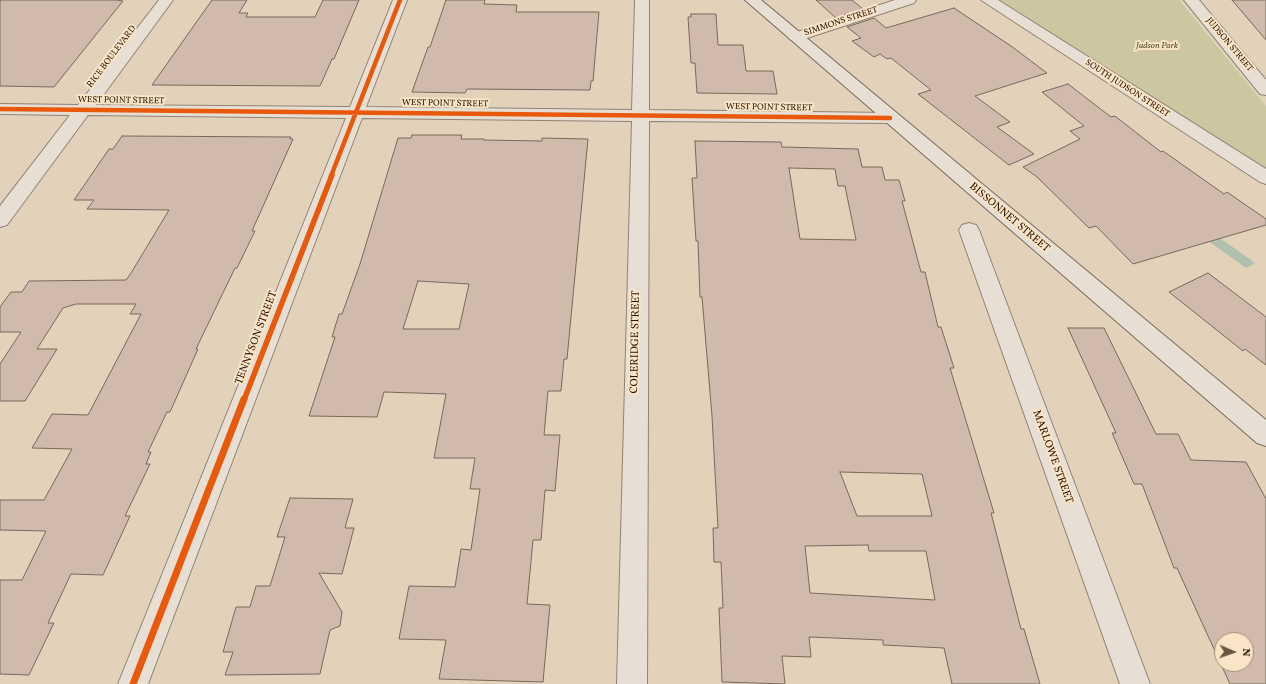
<!DOCTYPE html>
<html>
<head>
<meta charset="utf-8">
<style>
  body { margin:0 }
  #map { position:relative; width:1266px; height:684px; overflow:hidden; background:#e3d2ba; font-family:Vollkorn,serif }
  canvas { display:block }
  .north { position:absolute; left:1214px; top:632px; width:40px; height:40px; box-sizing:border-box; background:#f8e4c7; border:1px solid #a68f77; border-radius:50%; rotate:92deg; font-size:11px; font-weight:700; line-height:16px; text-align:center; color:#2c1000 }
  .north::after { content:''; display:block; margin:auto; width:14px; height:18px; background:#6c5441; clip-path:polygon(50% 0,100% 100%,50% 72%,0 100%) }
</style>
</head>
<body>
<div id="map">
<canvas width="1266" height="684"></canvas>
<div class="north">N</div>
</div>
<script>
const c = document.querySelector('canvas').getContext('2d');
c.lineJoin = 'round';
function fillPath(path, color) {
  c.fillStyle = color;
  c.fill(path, 'evenodd');
}
function toPath(rows) {
  const path = new Path2D();
  for (const r of rows) {
    path.moveTo(r[0], r[1]);
    for (let i = 2; i < r.length; i += 2) path.lineTo(r[i], r[i + 1]);
  }
  return path;
}
function stroke(path, color, width, dash) {
  c.strokeStyle = color;
  c.lineWidth = width;
  c.lineCap = dash ? 'butt' : 'round';
  c.setLineDash(dash || []);
  c.stroke(path);
}
function write(font, color, halo, rows, align = 'center') {
  c.font = font + ' Vollkorn,serif';
  c.lineWidth = 4;
  c.setLineDash([]);
  c.textBaseline = 'middle';
  c.strokeStyle = halo;
  c.fillStyle = color;
  for (const [text, x, y, turn = 0] of rows) {
    c.save();
    c.translate(x, y);
    c.rotate((+turn || 0) * Math.PI / 180);
    c.textAlign = isNaN(turn) ? turn : align;
    if (halo) c.strokeText(text, 0, 0);
    c.fillText(text, 0, 0);
    c.restore();
  }
}
fillPath(toPath([
  [1000,0,1179,0,1266,106,1266,168]
]), '#ccc7a0');
fillPath(toPath([
  [1216,235,1255,263,1246,268,1207,240]
]), '#b1c0ae');
const building = toPath([
  [0,0,116,0,123,1,54,87,0,86,0,0],
  [212,0,247,0,239,13,248,13,246,17,315,17,323,0,359,0,334,59,332,59,320,86,152,85,212,0],
  [446,0,485,0,484,4,517,5,516,12,599,12,593,81,591,81,590,90,467,89,465,93,412,92,428,47,430,47,446,0],
  [816,0,852,0,863,9,836,18,816,0],
  [1232,0,1266,0,1266,40,1232,0],
  [954,8,1011,46,1047,73,975,96,1010,122,997,127,1034,154,1009,165,918,94,931,90,891,58,887,59,880,54,874,57,852,41,861,38,847,27,874,18,886,28,954,8],
  [691,14,716,14,718,45,743,45,746,71,773,71,777,94,697,93,695,63,691,63,688,17,691,17,691,14],
  [1068,84,1111,117,1115,116,1161,152,1163,151,1224,194,1227,192,1266,219,1266,225,1133,264,1096,226,1089,228,1037,177,1023,167,1080,139,1070,131,1084,126,1042,92,1068,84],
  [412,135,462,135,461,139,484,139,484,140,542,141,542,138,588,139,567,359,564,359,561,391,548,391,544,435,560,435,555,491,545,490,541,540,533,540,527,604,550,605,543,682,439,679,446,640,399,639,409,586,455,587,461,549,471,550,480,489,470,489,475,458,434,458,446,394,384,392,377,417,309,416,335,337,332,337,339,314,342,314,360,264,398,138,411,138,412,135],
  [418,281,469,284,459,329,403,329,418,281],
  [122,136,291,137,290,139,293,139,252,231,255,231,237,268,235,268,196,349,198,349,170,412,167,412,148,452,151,452,146,464,150,464,125,516,130,516,103,575,71,574,48,623,54,623,29,675,0,674,0,580,22,580,46,531,0,530,0,500,44,500,72,449,32,448,52,414,88,415,141,314,130,314,136,304,76,304,63,308,37,349,57,349,25,401,0,401,0,364,21,332,0,332,0,307,11,292,22,292,29,281,126,280,131,273,169,210,87,209,94,200,74,200,109,149,113,149,122,136],
  [695,141,781,142,782,147,858,149,862,167,882,167,885,180,899,180,905,201,902,201,921,272,925,272,938,327,941,327,954,368,950,368,994,513,991,513,1021,629,1024,629,1040,684,952,684,944,648,883,645,883,640,809,637,811,657,782,656,785,684,722,682,719,608,723,608,721,562,714,562,713,528,718,528,712,416,702,297,700,297,698,241,696,241,692,178,697,178,695,141],
  [789,168,835,169,838,186,845,186,856,240,800,239,789,168],
  [840,472,922,474,932,516,857,516,840,472],
  [868,545,869,551,926,551,935,600,810,593,805,546,868,545],
  [1208,273,1266,317,1266,365,1245,349,1243,351,1169,292,1208,273],
  [1068,328,1104,328,1156,434,1178,434,1191,460,1246,462,1266,499,1266,684,1230,684,1177,568,1174,568,1142,484,1134,484,1112,433,1116,433,1068,328],
  [1222,640,1246,640,1246,664,1222,664,1222,640],
  [290,498,353,499,345,528,354,528,342,574,319,573,342,612,340,626,330,630,320,674,225,675,233,652,223,652,236,607,250,607,256,586,270,586,285,537,277,537,290,498]
]);
fillPath(building, '#cfbaab');
stroke(building, '#776a5b', 1);
const minor = toPath([
  [159,0,173,0,96,105,350,107,393,0,407,0,366,107,632,110,635,0,649,0,649,110,890,113,896,114,898,118,896,122,890,123,649,121,647,684,617,684,632,121,362,118,148,684,118,684,346,118,88,115,7,225,0,227,0,206,70,115,0,114,0,104,78,105,159,0],
  [895,0,916,0,914,3,801,40,796,42,791,40,788,37,791,34,895,0],
  [981,0,998,0,1266,169,1266,184,1260,182,981,0],
  [1184,0,1199,0,1266,80,1266,95,1260,94,1184,0],
  [969,223,976,225,979,230,1150,684,1120,684,959,230,962,225,969,223]
]);
const secondary = toPath([
  [745,0,761,0,1266,420,1266,446,1257,443,745,0]
]);
stroke(minor, '#908374', 2);
stroke(secondary, '#776a5b', 2);
fillPath(minor, '#e7dfd3');
fillPath(secondary, '#e7dfd3');
stroke(toPath([
  [0,109,890,118],
  [331,176,400,0]
]), '#e8590c', 4.5);
stroke(toPath([
  [244,400,332,175]
]), '#e8590c', 5.5);
stroke(toPath([
  [133,684,244,399]
]), '#e8590c', 7);
write('9px', '#2c1000', '#f8e4c7', [
  ["SIMMONS STREET",841,22,-18],
  ["JUDSON STREET",1229,45,50],
  ["RICE BOULEVARD",112,57,-53],
  ["SOUTH JUDSON STREET",1127,89,33],
  ["WEST POINT STREET",121,101,1],
  ["WEST POINT STREET",445,104,1],
  ["WEST POINT STREET",769,108,1]
]);
write('italic 9px', '#5d4d30', '#f8e4c7', [
  ["Judson Park",1157,46]
]);
write('11px', '#2c1000', '#f8e4c7', [
  ["BISSONNET STREET",1009,218,40],
  ["TENNYSON STREET",257,338,-69],
  ["COLERIDGE STREET",636,342,-89],
  ["MARLOWE STREET",1052,457,70]
]);
</script>
</body>
</html>
